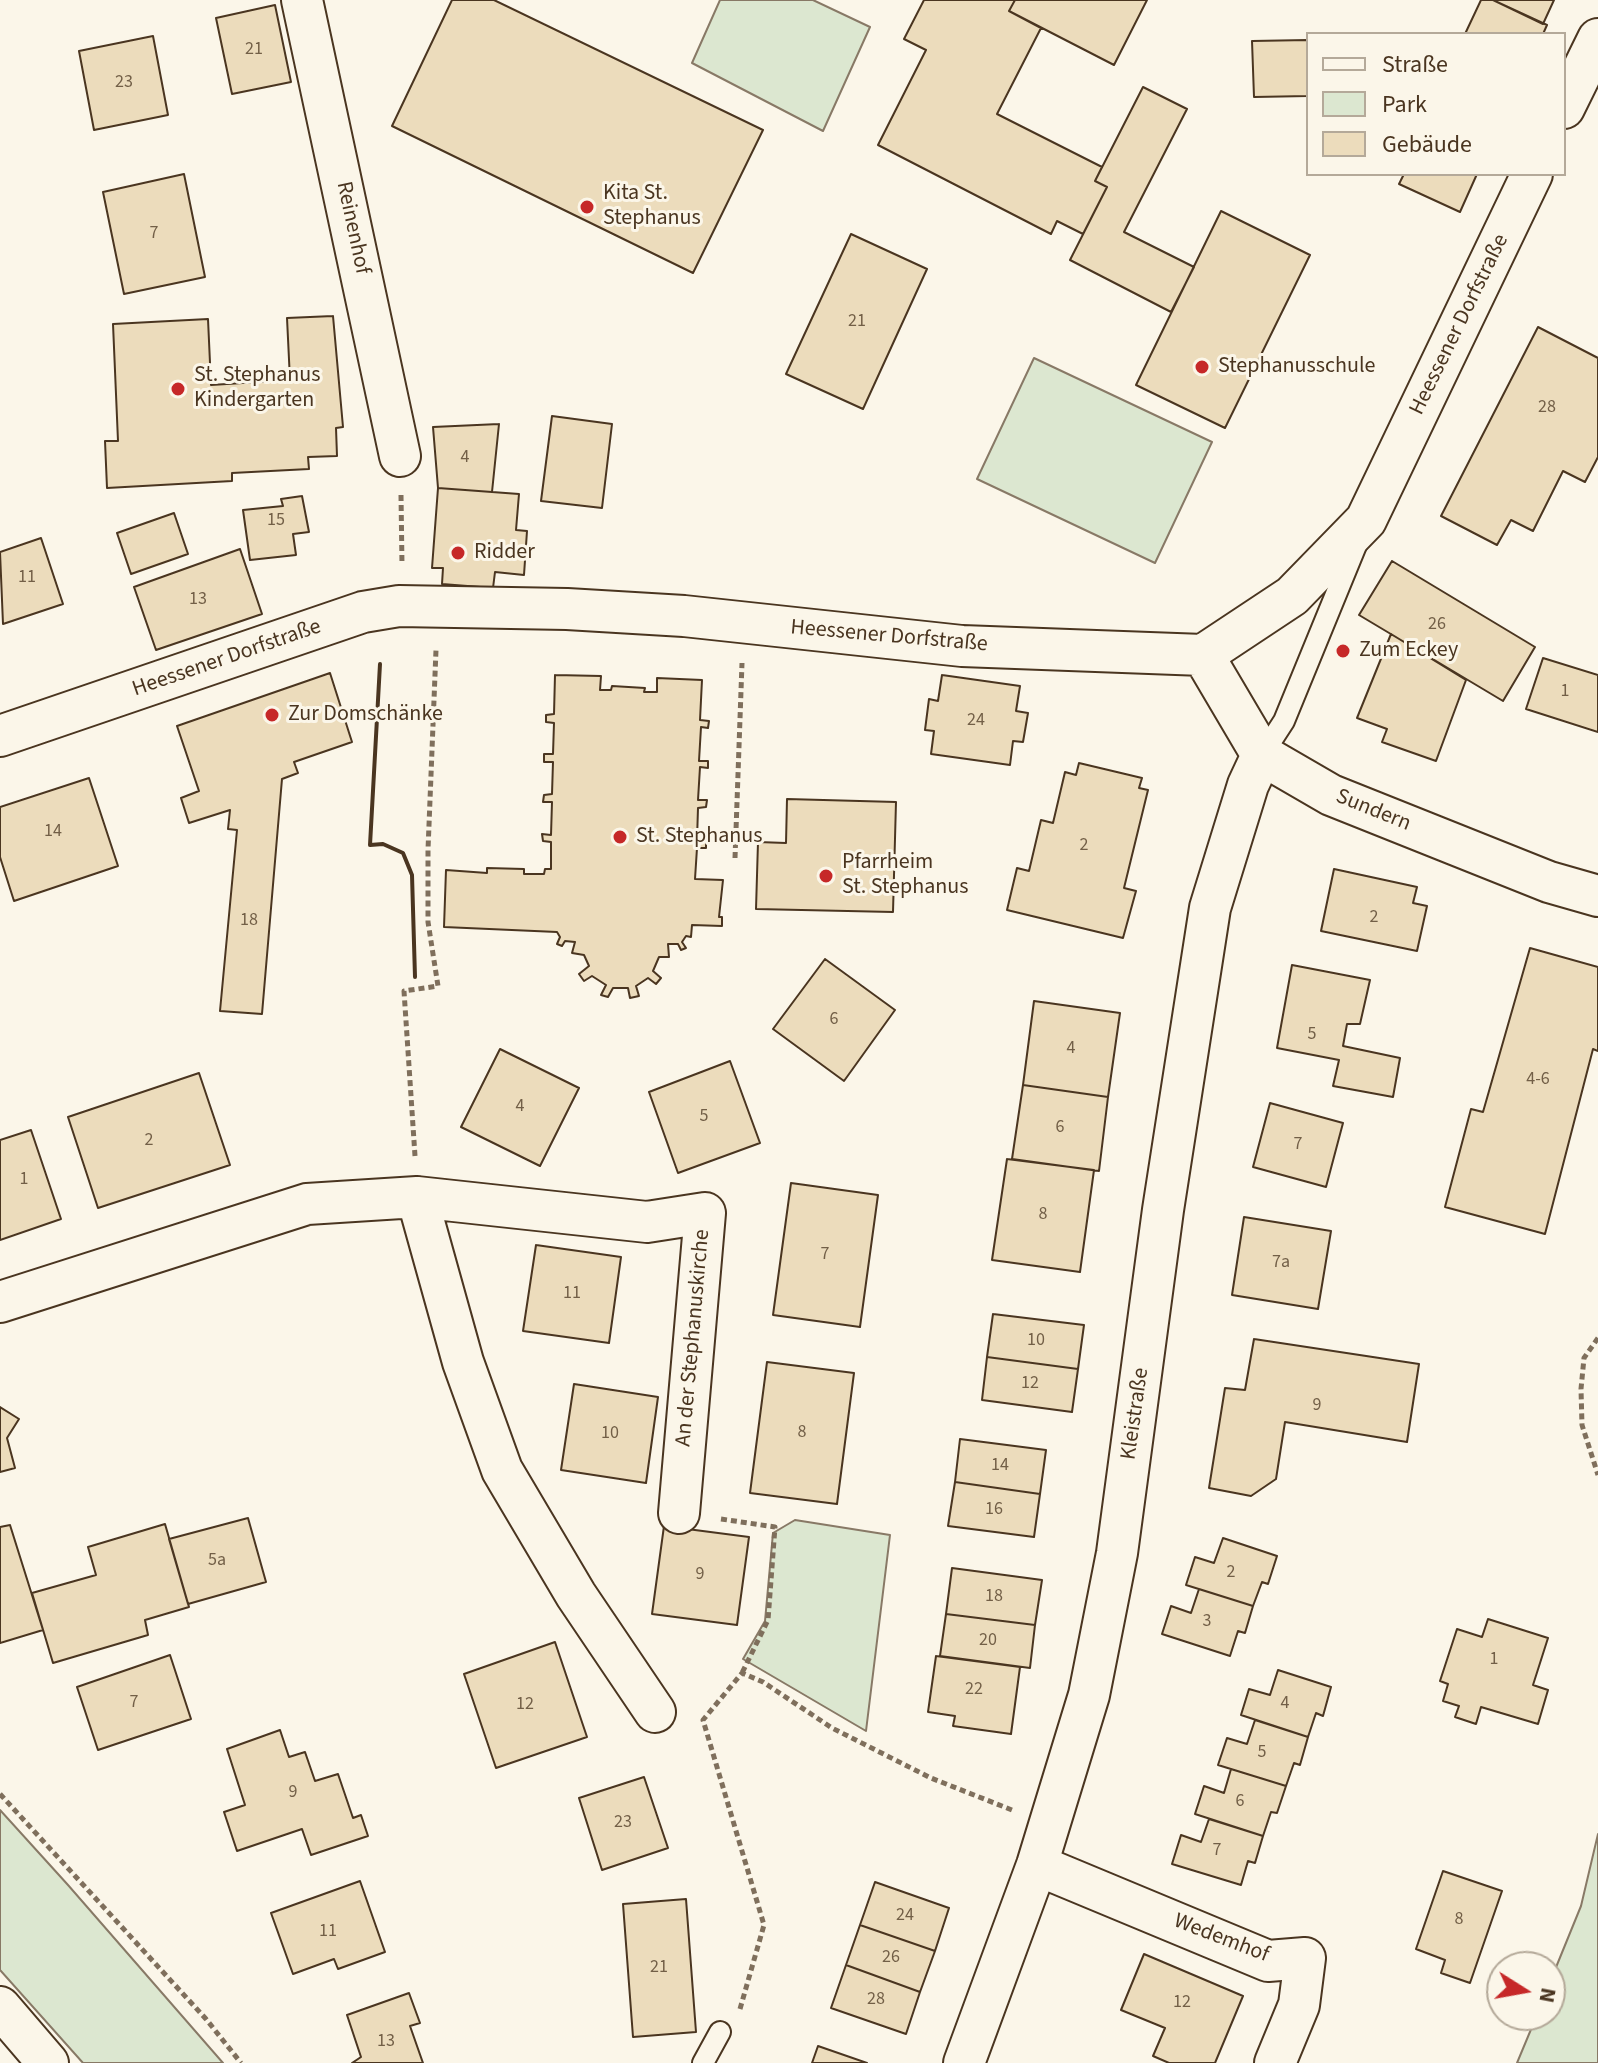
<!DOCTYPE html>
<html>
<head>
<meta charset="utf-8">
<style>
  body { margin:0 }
  #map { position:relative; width:1598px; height:2063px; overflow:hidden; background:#fbf6e9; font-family:"Source Sans 3",sans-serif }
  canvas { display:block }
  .legend { position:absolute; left:1306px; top:32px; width:260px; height:144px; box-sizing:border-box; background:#fbf6e9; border:2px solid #b4a999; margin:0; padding:10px 14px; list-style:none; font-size:24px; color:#4a3520 }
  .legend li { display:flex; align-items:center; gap:16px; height:40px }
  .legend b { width:40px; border:2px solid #b4a999 }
  .north { position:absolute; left:1486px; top:1951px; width:80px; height:80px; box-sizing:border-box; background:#fbf6e9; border:2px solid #b4a999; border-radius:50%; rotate:101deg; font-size:22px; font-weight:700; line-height:32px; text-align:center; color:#4a3520 }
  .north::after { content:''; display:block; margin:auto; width:28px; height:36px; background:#c62828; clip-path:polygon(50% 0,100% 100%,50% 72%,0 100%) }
</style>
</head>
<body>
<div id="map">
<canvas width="1598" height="2063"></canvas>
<ul class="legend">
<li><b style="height:10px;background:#fbf6e9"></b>Straße</li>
<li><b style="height:22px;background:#dce7d0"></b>Park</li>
<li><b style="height:22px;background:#ecdcbc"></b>Gebäude</li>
</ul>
<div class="north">N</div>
</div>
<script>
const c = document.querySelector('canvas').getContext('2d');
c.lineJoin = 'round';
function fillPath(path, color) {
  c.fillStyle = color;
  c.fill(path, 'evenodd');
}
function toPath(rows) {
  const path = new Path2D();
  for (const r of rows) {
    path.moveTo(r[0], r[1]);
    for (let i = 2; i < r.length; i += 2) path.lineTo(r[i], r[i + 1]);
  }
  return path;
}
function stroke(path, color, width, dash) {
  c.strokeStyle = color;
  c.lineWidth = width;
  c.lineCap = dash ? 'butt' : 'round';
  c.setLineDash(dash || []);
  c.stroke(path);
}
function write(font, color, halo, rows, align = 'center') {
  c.font = font + ' "Source Sans 3",sans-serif';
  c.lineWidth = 6;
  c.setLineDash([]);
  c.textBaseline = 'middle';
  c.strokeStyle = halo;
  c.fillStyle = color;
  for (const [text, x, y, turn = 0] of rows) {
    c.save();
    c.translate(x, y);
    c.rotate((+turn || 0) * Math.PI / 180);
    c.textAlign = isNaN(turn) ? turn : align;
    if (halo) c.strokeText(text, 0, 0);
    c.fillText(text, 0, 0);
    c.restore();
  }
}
const green = toPath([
  [720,0,813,0,870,27,823,131,692,63,720,0],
  [1034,358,1212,442,1155,563,977,479,1034,358],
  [795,1520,890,1535,866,1731,743,1659,765,1621,773,1533,795,1520],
  [0,1810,68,1885,223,2063,83,2063,0,1970,0,1810],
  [1598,1834,1598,2063,1517,2063,1537,2015,1550,2015,1550,1982,1581,1906,1598,1834]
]);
fillPath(green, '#dce7d0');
stroke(green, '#887966', 2);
const building = toPath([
  [452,0,494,0,763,130,693,273,392,126,452,0],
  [924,0,1015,0,1009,11,1041,28,997,114,1102,167,1095,181,1107,187,1083,234,1057,221,1051,234,878,145,926,50,904,39,924,0],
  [1015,0,1147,0,1114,65,1009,11,1015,0],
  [1481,0,1493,0,1547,25,1543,34,1465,34,1481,0],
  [1493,0,1554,0,1543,24,1493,0],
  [275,5,291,82,232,94,216,18,275,5],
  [153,36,168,115,94,130,79,51,153,36],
  [1308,40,1308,96,1254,97,1252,41,1308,40],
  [1143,87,1187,109,1124,232,1194,267,1171,312,1070,260,1107,187,1095,181,1143,87],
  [184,174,205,277,124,294,103,192,184,174],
  [1404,174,1477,174,1460,212,1399,184,1404,174],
  [1221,211,1310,255,1225,428,1136,385,1221,211],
  [851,234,927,269,863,409,786,374,851,234],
  [333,316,343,427,336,428,337,456,308,457,309,469,232,473,232,481,107,488,105,441,118,441,113,324,208,319,211,385,290,380,287,318,333,316],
  [1538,327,1598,358,1598,457,1585,482,1563,471,1533,531,1511,520,1497,545,1441,516,1538,327],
  [552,416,612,424,602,508,541,501,552,416],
  [499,424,492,492,438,488,433,427,499,424],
  [438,488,519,494,516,530,527,531,524,575,495,572,493,588,442,584,443,568,432,568,438,488],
  [302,496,309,532,293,534,296,555,250,560,243,510,283,506,281,499,302,496],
  [174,513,188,554,131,574,117,533,174,513],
  [41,538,63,604,3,624,0,552,41,538],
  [240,549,262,614,156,650,134,587,240,549],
  [1392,561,1535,647,1503,701,1359,615,1392,561],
  [1391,634,1466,680,1436,761,1382,742,1387,729,1357,718,1391,634],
  [1543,658,1598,675,1598,732,1526,709,1543,658],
  [330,673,352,742,294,762,298,773,282,779,262,1014,220,1011,237,830,228,829,230,810,189,823,181,798,199,791,177,726,330,673],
  [555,675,601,676,600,690,611,690,612,686,645,688,644,692,657,692,657,678,702,680,700,720,709,721,708,728,701,727,699,761,708,761,708,768,700,767,698,800,707,800,706,807,698,808,697,840,706,841,706,848,697,848,695,879,723,880,719,917,722,917,722,926,692,925,691,937,686,936,682,942,686,948,681,950,678,944,668,944,669,957,659,957,653,971,661,978,656,984,648,978,636,986,639,996,630,998,628,988,613,988,608,997,601,995,606,985,592,976,584,981,579,974,589,966,584,955,572,953,575,942,565,941,562,946,557,944,560,937,557,932,444,927,446,870,487,873,487,868,524,869,524,874,544,874,545,869,551,869,551,842,543,841,542,834,551,835,552,802,543,802,544,795,552,794,553,762,544,762,544,754,553,754,554,723,546,722,546,715,554,714,555,675],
  [942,675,1020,686,1016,711,1028,713,1023,742,1013,741,1010,765,931,754,934,731,925,730,929,699,938,701,942,675],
  [1079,763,1142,778,1139,788,1148,790,1124,888,1136,891,1123,938,1007,910,1017,868,1029,871,1041,820,1053,823,1065,772,1076,775,1079,763],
  [89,778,118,866,14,901,0,857,0,807,89,778],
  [787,799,896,802,893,912,756,909,758,842,786,843,787,799],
  [1334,869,1417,887,1413,903,1427,906,1417,951,1321,931,1334,869],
  [1530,948,1598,967,1598,1051,1593,1049,1545,1234,1445,1207,1471,1109,1483,1112,1530,948],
  [825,959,895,1010,844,1081,773,1029,825,959],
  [1292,965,1370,980,1360,1024,1347,1024,1343,1046,1400,1058,1393,1097,1333,1086,1339,1060,1277,1048,1292,965],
  [1034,1001,1120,1013,1108,1097,1023,1085,1034,1001],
  [500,1049,579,1088,540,1166,461,1127,500,1049],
  [730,1061,760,1143,678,1173,649,1092,730,1061],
  [199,1073,230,1165,98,1208,68,1117,199,1073],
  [1023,1085,1108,1097,1099,1171,1012,1159,1023,1085],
  [1270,1103,1343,1123,1326,1187,1253,1167,1270,1103],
  [31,1130,61,1219,0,1240,0,1140,31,1130],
  [1007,1159,1094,1170,1080,1272,992,1260,1007,1159],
  [791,1183,878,1195,860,1327,773,1315,791,1183],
  [1244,1217,1331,1231,1318,1309,1232,1295,1244,1217],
  [536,1245,621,1257,609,1343,523,1331,536,1245],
  [993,1314,1084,1325,1078,1369,987,1357,993,1314],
  [1254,1339,1419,1364,1407,1442,1285,1422,1276,1479,1251,1496,1209,1488,1225,1388,1245,1390,1254,1339],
  [987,1357,1078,1369,1072,1412,982,1400,987,1357],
  [767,1362,854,1373,837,1504,750,1493,767,1362],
  [574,1384,658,1397,646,1483,561,1470,574,1384],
  [0,1407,19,1419,7,1438,15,1468,0,1472,0,1407],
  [960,1439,1046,1450,1040,1494,955,1482,960,1439],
  [955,1482,1040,1494,1034,1537,948,1526,955,1482],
  [248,1518,266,1582,188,1604,169,1539,248,1518],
  [165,1524,189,1607,145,1620,148,1635,53,1663,32,1593,96,1575,88,1547,165,1524],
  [10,1525,43,1630,0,1643,0,1527,10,1525],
  [664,1526,749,1537,737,1625,652,1614,664,1526],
  [1223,1538,1277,1556,1268,1584,1262,1582,1253,1606,1186,1585,1195,1557,1214,1563,1223,1538],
  [952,1568,1042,1580,1035,1625,946,1614,952,1568],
  [1199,1589,1253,1606,1245,1633,1238,1631,1230,1656,1162,1634,1171,1606,1191,1613,1199,1589],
  [946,1614,1035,1625,1030,1668,940,1656,946,1614],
  [1488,1619,1548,1638,1533,1685,1548,1690,1538,1724,1481,1707,1476,1724,1455,1717,1459,1706,1443,1701,1448,1684,1440,1681,1457,1629,1482,1637,1488,1619],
  [555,1642,587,1737,496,1768,464,1674,555,1642],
  [170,1655,191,1719,98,1750,77,1687,170,1655],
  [936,1656,1020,1667,1011,1734,953,1726,955,1716,928,1712,936,1656],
  [1278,1670,1331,1687,1323,1716,1316,1713,1308,1737,1241,1715,1249,1689,1270,1695,1278,1670],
  [1255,1720,1308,1737,1300,1765,1294,1763,1286,1786,1218,1765,1227,1738,1247,1744,1255,1720],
  [280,1730,289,1757,305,1752,315,1781,338,1774,353,1818,361,1815,368,1836,311,1855,302,1829,237,1851,224,1812,245,1805,227,1749,280,1730],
  [1231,1769,1286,1786,1277,1813,1271,1812,1263,1836,1195,1814,1204,1786,1224,1793,1231,1769],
  [644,1777,668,1848,602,1870,579,1798,644,1777],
  [1209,1819,1263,1836,1255,1863,1248,1861,1241,1885,1172,1864,1181,1835,1201,1842,1209,1819],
  [1443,1871,1502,1891,1470,1983,1441,1973,1445,1960,1416,1949,1443,1871],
  [360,1881,385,1952,338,1969,334,1959,293,1974,271,1913,360,1881],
  [875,1882,949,1908,935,1951,860,1925,875,1882],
  [686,1899,696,2032,633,2037,623,1904,686,1899],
  [860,1925,935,1951,920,1992,846,1965,860,1925],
  [1144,1954,1243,1996,1215,2063,1169,2063,1153,2056,1165,2028,1121,2010,1144,1954],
  [846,1965,920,1992,906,2034,831,2008,846,1965],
  [409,1993,420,2023,410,2026,423,2063,352,2063,361,2057,347,2015,409,1993],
  [818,2046,867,2063,812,2063,818,2046]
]);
fillPath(building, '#ecdcbc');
stroke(building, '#4a3520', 2);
const service = toPath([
  [1262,755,1284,721,1357,543],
  [703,2063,720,2032]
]);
const minor = toPath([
  [302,0,400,456],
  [1564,108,1598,39],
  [1203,655,1262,755,1331,795,1549,882,1598,896],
  [0,736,363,612,399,606,567,609,684,616,962,646,1203,655,1292,596,1366,520,1532,174],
  [417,1197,647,1222,705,1213,679,1513],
  [0,1302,307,1204,417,1197,463,1362,502,1470,576,1595,655,1712],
  [1037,1865,1268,1961,1305,1958,1299,2005,1275,2063],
  [0,2007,48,2063],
  [964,2063,1037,1865,1089,1695,1117,1553,1163,1210,1210,908,1248,785,1262,755]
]);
stroke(service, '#4a3520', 24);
stroke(minor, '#4a3520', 44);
stroke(toPath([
  [401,495,402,565],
  [735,858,742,663],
  [415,1156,404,991,438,986,428,922,428,850,436,650],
  [1598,1338,1584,1358,1581,1389,1582,1425,1598,1475],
  [721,1519,775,1527,768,1620,742,1673],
  [0,1794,206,2019,241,2063],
  [740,2009,764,1925,703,1720,742,1673,763,1682,832,1728,931,1778,1012,1810]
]), '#7f6f5c', 5, [6, 4]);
stroke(service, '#fbf6e9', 20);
stroke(minor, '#fbf6e9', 40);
stroke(toPath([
  [380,664,370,845,383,844,403,853,412,875,415,977]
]), '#4a3520', 4);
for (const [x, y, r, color] of [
  [587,207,8,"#c62828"],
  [1202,367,8,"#c62828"],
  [178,389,8,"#c62828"],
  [458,553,8,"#c62828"],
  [1343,651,8,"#c62828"],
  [272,715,8,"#c62828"],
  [620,837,8,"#c62828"],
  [826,876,8,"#c62828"]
]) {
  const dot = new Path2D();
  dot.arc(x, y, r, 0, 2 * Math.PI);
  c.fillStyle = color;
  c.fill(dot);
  stroke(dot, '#fbf6e9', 3);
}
write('18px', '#725f47', null, [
  ["21",254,50],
  ["23",124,83],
  ["7",154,234],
  ["21",857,322],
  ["28",1547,408],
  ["4",465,458],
  ["15",276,521],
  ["11",27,578],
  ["13",198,600],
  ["26",1437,625],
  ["1",1565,692],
  ["24",976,721],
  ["14",53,832],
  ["2",1084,846],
  ["2",1374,918],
  ["18",249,921],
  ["6",834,1020],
  ["5",1312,1035],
  ["4",1071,1049],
  ["4-6",1538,1080],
  ["4",520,1107],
  ["5",704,1117],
  ["6",1060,1128],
  ["2",149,1141],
  ["7",1298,1145],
  ["1",24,1180],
  ["8",1043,1215],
  ["7",825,1255],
  ["7a",1281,1263],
  ["11",572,1294],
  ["10",1036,1341],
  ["12",1030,1384],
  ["9",1317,1406],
  ["8",802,1433],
  ["10",610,1434],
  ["14",1000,1466],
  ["16",994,1510],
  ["5a",217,1561],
  ["2",1231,1573],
  ["9",700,1575],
  ["18",994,1597],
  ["3",1207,1622],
  ["20",988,1641],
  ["1",1494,1660],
  ["22",974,1690],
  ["7",134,1703],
  ["4",1285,1704],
  ["12",525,1705],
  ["5",1262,1753],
  ["9",293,1793],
  ["6",1240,1802],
  ["23",623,1823],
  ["7",1217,1851],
  ["24",905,1916],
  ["8",1459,1920],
  ["11",328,1932],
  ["26",891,1958],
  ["21",659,1968],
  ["28",876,2000],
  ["12",1182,2003],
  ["13",386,2042]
]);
write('22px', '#4a3520', '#fbf6e9', [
  ["Kita St.",603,194],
  ["Stephanus",603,219],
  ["Stephanusschule",1218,367],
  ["St. Stephanus",194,376],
  ["Kindergarten",194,401],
  ["Ridder",474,553],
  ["Zum Eckey",1359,651],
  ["Zur Domschänke",288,715],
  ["St. Stephanus",636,837],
  ["Pfarrheim",842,863],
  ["St. Stephanus",842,888]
], 'left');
write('22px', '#4a3520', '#fbf6e9', [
  ["Reinenhof",352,228,78],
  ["Heessener Dorfstraße",1460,325,-64],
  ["Heessener Dorfstraße",889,637,5],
  ["Heessener Dorfstraße",227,659,-19],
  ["Sundern",1373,811,22],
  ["An der Stephanuskirche",694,1338,-85],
  ["Kleistraße",1136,1414,-82],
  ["Wedemhof",1221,1939,21]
]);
</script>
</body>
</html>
